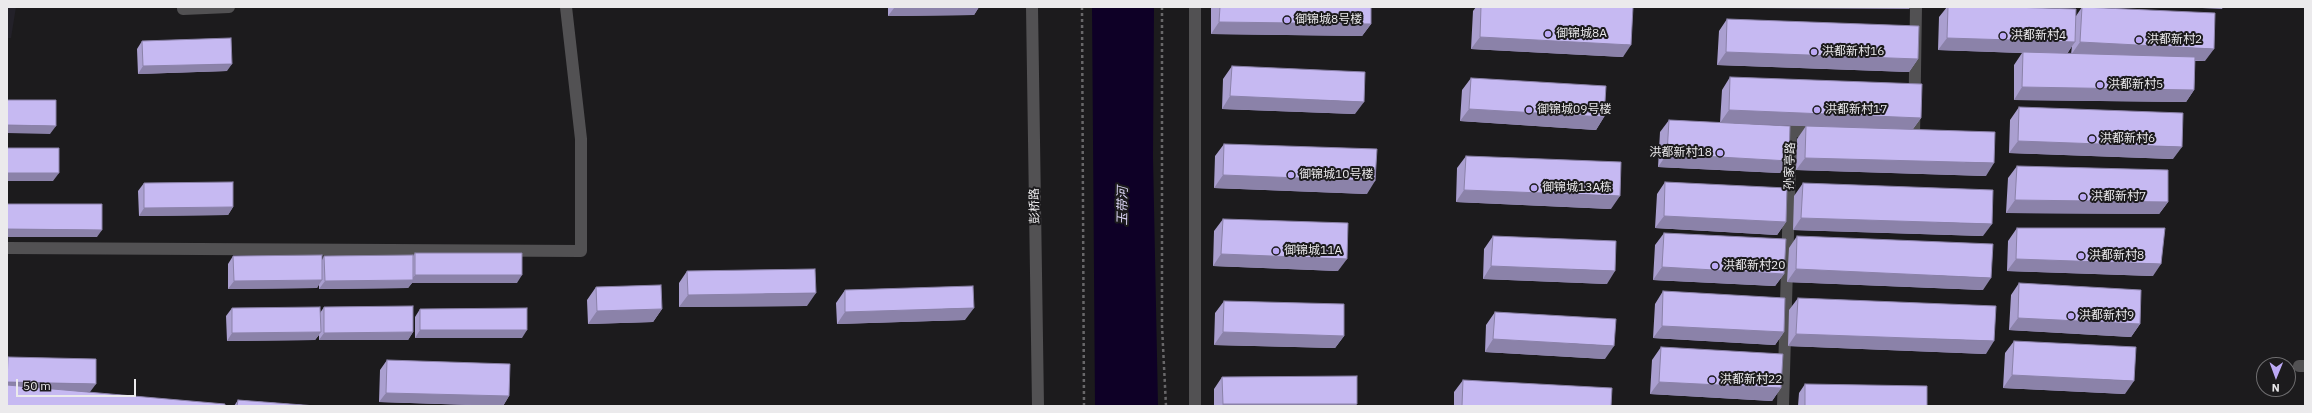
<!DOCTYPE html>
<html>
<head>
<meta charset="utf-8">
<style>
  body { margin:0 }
  #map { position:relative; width:2312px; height:413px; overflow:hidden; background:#1c1b1d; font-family:"IBM Plex Sans",sans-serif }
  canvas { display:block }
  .frame { position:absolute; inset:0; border:8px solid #ebeaec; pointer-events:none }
  .north { position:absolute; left:2256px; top:357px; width:40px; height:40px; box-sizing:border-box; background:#1c1b1d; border:1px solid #6f6e70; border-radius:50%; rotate:181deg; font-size:11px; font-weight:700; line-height:16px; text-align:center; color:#ebeaec }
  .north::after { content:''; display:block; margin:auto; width:14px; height:18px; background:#bca9f5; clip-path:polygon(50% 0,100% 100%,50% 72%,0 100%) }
  .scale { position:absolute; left:16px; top:379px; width:120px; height:18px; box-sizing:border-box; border:2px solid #ebeaec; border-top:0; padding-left:5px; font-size:12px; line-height:14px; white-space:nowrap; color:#ebeaec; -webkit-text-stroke:3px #1c1b1d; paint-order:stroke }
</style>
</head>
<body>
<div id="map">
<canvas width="2312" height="413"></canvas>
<div class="frame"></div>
<div class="north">N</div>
<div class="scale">50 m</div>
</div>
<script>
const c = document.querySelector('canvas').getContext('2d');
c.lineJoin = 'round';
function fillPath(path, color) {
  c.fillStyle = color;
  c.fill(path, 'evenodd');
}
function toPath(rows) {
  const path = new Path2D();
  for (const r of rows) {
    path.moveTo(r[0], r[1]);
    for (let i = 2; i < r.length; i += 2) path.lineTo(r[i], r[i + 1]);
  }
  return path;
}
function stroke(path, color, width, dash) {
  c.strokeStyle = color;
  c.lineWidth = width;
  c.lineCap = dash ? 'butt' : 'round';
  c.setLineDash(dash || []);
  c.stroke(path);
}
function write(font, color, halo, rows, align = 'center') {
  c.font = font + ' "IBM Plex Sans","Noto Sans SC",sans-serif';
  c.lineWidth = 4;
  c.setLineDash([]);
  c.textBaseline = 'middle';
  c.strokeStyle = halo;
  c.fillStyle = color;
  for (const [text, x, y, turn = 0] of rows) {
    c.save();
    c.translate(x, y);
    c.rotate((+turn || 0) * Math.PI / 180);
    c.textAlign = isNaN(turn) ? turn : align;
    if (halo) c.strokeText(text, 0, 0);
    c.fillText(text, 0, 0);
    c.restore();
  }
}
fillPath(toPath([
  [7,7,16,7,11,38,7,38]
]), '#232129');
fillPath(toPath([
  [1092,7,1154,7,1153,157,1158,406,1095,406]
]), '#0e0026');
stroke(toPath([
  [1082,7,1084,406],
  [1162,7,1162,326,1166,406]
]), '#686769', 2.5, [3, 3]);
stroke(toPath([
  [183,7,183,9,229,7],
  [1032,7,1038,406],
  [1195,7,1195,406],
  [1905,136,1914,137,1916,7],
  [7,248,581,251,581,139,566,7],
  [2299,366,2305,366],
  [1783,406,1791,131,1819,132]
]), '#525153', 12);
fillPath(toPath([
  [888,7,979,7,974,15,888,16],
  [1211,7,1371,7,1371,24,1362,36,1211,34],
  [1476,7,1633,7,1623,57,1471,49,1473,11],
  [1947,7,2010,7,2076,16,2082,7,2205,61,2195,61,2194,90,2186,102,2014,100,2014,65,2022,53,1938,50,1939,17],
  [2072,46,2071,54,2067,54],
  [1727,19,1918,59,1909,72,1717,65,1719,31],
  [142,41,227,71,138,74,137,49],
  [1232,66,1355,114,1222,109,1223,79],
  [1730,77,1921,118,1913,129,1986,176,1796,170,1797,139,1806,126,1830,127,1733,123,1789,161,1780,173,1658,167,1660,132,1669,120,1720,123,1722,90],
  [1471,78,1604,117,1596,130,1460,121,1462,90],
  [2019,107,2173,159,2009,153,2010,120],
  [1224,144,1367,194,1214,188,1215,156],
  [1466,156,1611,209,1456,202,1457,168],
  [2017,166,2168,202,2159,214,2006,213,2008,178],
  [1665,182,1786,222,1777,235,1655,228,1657,194],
  [144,183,233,207,228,215,139,216,138,191],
  [1803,183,1983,236,1793,230,1794,196],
  [1223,219,1338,271,1213,266,1214,231],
  [2017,228,2153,276,2007,271,2008,241],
  [1664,233,1784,274,1775,286,1653,280,1655,245],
  [1493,236,1607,284,1483,279,1484,249],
  [1797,236,1983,290,1787,282,1789,248],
  [415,253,517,283,412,283,408,288,319,289,319,284,317,288,228,289,228,264,233,256,322,260,324,256,413,256],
  [687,271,807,306,679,307,679,283],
  [2019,283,2140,324,2131,337,2009,330,2011,295],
  [596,287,662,309,653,322,588,324,587,300],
  [845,290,965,320,837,324,836,303],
  [1663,291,1784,332,1775,345,1653,338,1655,304],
  [1798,298,1986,354,1788,346,1789,310],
  [1224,301,1344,336,1335,348,1214,345,1215,313],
  [324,307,413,332,408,340,319,340,319,335,315,340,227,341,226,316,232,308,320,313],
  [420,309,522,338,415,338,415,317],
  [1495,312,1605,359,1485,352,1486,325],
  [2014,341,2125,394,2003,388,2005,353],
  [1661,347,1781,388,1772,401,1650,394,1652,360],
  [387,360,509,396,503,406,379,402,380,370],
  [1222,377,1355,406,1214,406,1214,389],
  [1463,380,1611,406,1454,406,1454,392],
  [1805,384,1927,406,1798,406,1799,393],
  [238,400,316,406,234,406]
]), '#aa9fd0');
fillPath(toPath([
  [979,7,974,15,888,16,894,8],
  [1746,7,1911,7,1909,9,1745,8],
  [2182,7,2223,7,2222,9],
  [1219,22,1371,24,1362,36,1211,34],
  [1480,37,1631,45,1623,57,1471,49],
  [1947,38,2075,42,2066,55,2023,52,2022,53,1938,50],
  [2080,42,2214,49,2205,61,2071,55],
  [1726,52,1918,59,1909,72,1717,65],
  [232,64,227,71,138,74,143,66],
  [2022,87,2194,90,2186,102,2014,100],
  [1230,96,1364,102,1355,114,1222,109],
  [1469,109,1604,117,1596,130,1460,121],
  [1729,110,1921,118,1912,130,1720,123],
  [7,125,56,126,50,134,7,133],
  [2018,141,2182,147,2173,159,2009,153],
  [1667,154,1789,161,1780,173,1658,167],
  [1805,158,1994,163,1986,176,1796,170],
  [7,173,59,173,53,181,7,181],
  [1223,175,1375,181,1367,194,1214,188],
  [1464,190,1620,196,1611,209,1456,202],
  [2015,200,2168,202,2159,214,2006,213],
  [233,207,228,215,139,216,144,208],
  [1664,216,1786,222,1777,235,1655,228],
  [1801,218,1992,224,1983,236,1793,230],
  [7,229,102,230,97,237,7,237],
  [1221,254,1347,259,1338,271,1213,266],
  [2016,259,2161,264,2153,276,2007,271],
  [1491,266,1615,271,1607,284,1483,279],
  [1662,267,1784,274,1775,286,1653,280],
  [1796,269,1991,278,1983,290,1787,282],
  [415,275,522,275,517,283,412,283,408,288,319,289,325,281,411,280],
  [322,280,317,288,228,289,234,281],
  [816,293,807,306,679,307,688,295],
  [974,308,965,320,837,324,845,312],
  [662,309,653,322,588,324,597,311],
  [2018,318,2140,324,2131,337,2009,330],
  [1662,326,1784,332,1775,345,1653,338],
  [420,330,527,330,522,338,415,338],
  [321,332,315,340,227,341,232,333],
  [413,332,408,340,319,340,324,333],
  [1223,332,1344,336,1335,348,1214,345],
  [1796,334,1994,341,1986,354,1788,346],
  [1493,339,1614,346,1605,359,1485,352],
  [2012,375,2134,381,2125,394,2003,388],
  [7,382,96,384,90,392,7,390],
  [1659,382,1781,388,1772,401,1650,394],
  [386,393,509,396,503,406,379,402],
  [1223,404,1357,404,1355,406,1221,406]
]), '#8b82a9');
const building = toPath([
  [894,7,979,7,894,8,894,7],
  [1220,7,1371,7,1371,24,1219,22,1220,7],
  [1481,7,1633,7,1631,45,1480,37,1481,7],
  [1948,7,2010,7,2076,9,2075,42,1947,38,1948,7],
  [2082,7,2215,13,2214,49,2080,42,2082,7],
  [1727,19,1919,26,1918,59,1726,52,1727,19],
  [231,38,232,64,143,66,142,41,231,38],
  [2023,52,2195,57,2194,90,2022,87,2023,52],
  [1232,66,1365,72,1364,102,1230,96,1232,66],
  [1730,77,1922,84,1921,118,1729,110,1730,77],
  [1471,78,1606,86,1604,117,1469,109,1471,78],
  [7,100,56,100,56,126,7,125,7,100],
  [2019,107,2183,113,2182,147,2018,141,2019,107],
  [1669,120,1790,126,1789,161,1667,154,1669,120],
  [1806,126,1995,132,1994,163,1805,158,1806,126],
  [1224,144,1377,149,1375,181,1223,175,1224,144],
  [7,148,59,148,59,173,7,173,7,148],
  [1466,156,1621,162,1620,196,1464,190,1466,156],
  [2017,166,2168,170,2168,202,2015,200,2017,166],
  [233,182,233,207,144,208,144,183,233,182],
  [1665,182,1787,188,1786,222,1664,216,1665,182],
  [1803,183,1993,190,1992,224,1801,218,1803,183],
  [7,204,102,204,102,230,7,229,7,204],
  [1223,219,1348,223,1347,259,1221,254,1223,219],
  [2017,228,2165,228,2161,264,2016,259,2017,228],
  [1664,233,1786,239,1784,274,1662,267,1664,233],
  [1493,236,1616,241,1615,271,1491,266,1493,236],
  [1797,236,1993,244,1991,278,1796,269,1797,236],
  [415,253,522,253,522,275,415,275,415,253],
  [322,255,322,280,234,281,233,256,322,255],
  [413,255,413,280,325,281,324,256,413,255],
  [815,269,816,293,688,295,687,271,815,269],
  [2019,283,2141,290,2140,324,2018,318,2019,283],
  [661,285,662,309,597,311,596,287,661,285],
  [973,286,974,308,845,312,845,290,973,286],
  [1663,291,1785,298,1784,332,1662,326,1663,291],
  [1798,298,1996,306,1994,341,1796,334,1798,298],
  [1224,301,1344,304,1344,336,1223,332,1224,301],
  [413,306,413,332,324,333,324,307,413,306],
  [320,307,321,332,232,333,232,308,320,307],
  [527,308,527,330,420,330,420,309,527,308],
  [1495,312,1616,319,1614,346,1493,339,1495,312],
  [2014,341,2136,347,2134,381,2012,375,2014,341],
  [1661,347,1783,354,1781,388,1659,382,1661,347],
  [8,357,96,359,96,384,7,382,8,357],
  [387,360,510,364,509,396,386,393,387,360],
  [1357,376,1357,404,1223,404,1222,377,1357,376],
  [1463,380,1612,388,1611,406,1462,406,1463,380],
  [1805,384,1927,386,1927,406,1805,406,1805,384],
  [7,385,225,404,225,406,7,406,7,385],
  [238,400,316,406,237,406,238,400]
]);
fillPath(building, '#c6b9f2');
stroke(building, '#8b82a9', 1);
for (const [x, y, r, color] of [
  [1287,20,4,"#bca9f5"],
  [1548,34,4,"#bca9f5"],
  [2003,36,4,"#bca9f5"],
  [2139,40,4,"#bca9f5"],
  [1814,52,4,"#bca9f5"],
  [2100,85,4,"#bca9f5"],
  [1529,110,4,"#bca9f5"],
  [1817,110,4,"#bca9f5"],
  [2092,139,4,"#bca9f5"],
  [1720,153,4,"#bca9f5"],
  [1291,175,4,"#bca9f5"],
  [1534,188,4,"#bca9f5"],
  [2083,197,4,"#bca9f5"],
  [1276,251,4,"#bca9f5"],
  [2081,256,4,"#bca9f5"],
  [1715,266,4,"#bca9f5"],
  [2071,316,4,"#bca9f5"],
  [1712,380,4,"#bca9f5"]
]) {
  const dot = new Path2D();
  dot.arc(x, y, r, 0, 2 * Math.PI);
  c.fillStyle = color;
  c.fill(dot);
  stroke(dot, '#1c1b1d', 1.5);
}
write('12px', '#ebeaec', '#1c1b1d', [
  ["御锦城8号楼",1295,20],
  ["御锦城8A",1556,34],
  ["洪都新村4",2011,36],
  ["洪都新村2",2147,40],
  ["洪都新村16",1822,52],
  ["洪都新村5",2108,85],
  ["御锦城09号楼",1537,110],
  ["洪都新村17",1825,110],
  ["洪都新村6",2100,139],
  ["洪都新村18",1712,153,"right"],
  ["御锦城10号楼",1299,175],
  ["御锦城13A栋",1542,188],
  ["洪都新村7",2091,197],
  ["御锦城11A",1284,251],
  ["洪都新村8",2089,256],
  ["洪都新村20",1723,266],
  ["洪都新村9",2079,316],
  ["洪都新村22",1720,380]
], 'left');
write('12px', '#ebeaec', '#1c1b1d', [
  ["孙家亭路",1790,166,-88],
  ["彭桥路",1035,206,-91]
]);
write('italic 13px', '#dad3f3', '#1c1b1d', [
  ["玉带河",1123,206,-89]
]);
</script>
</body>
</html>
